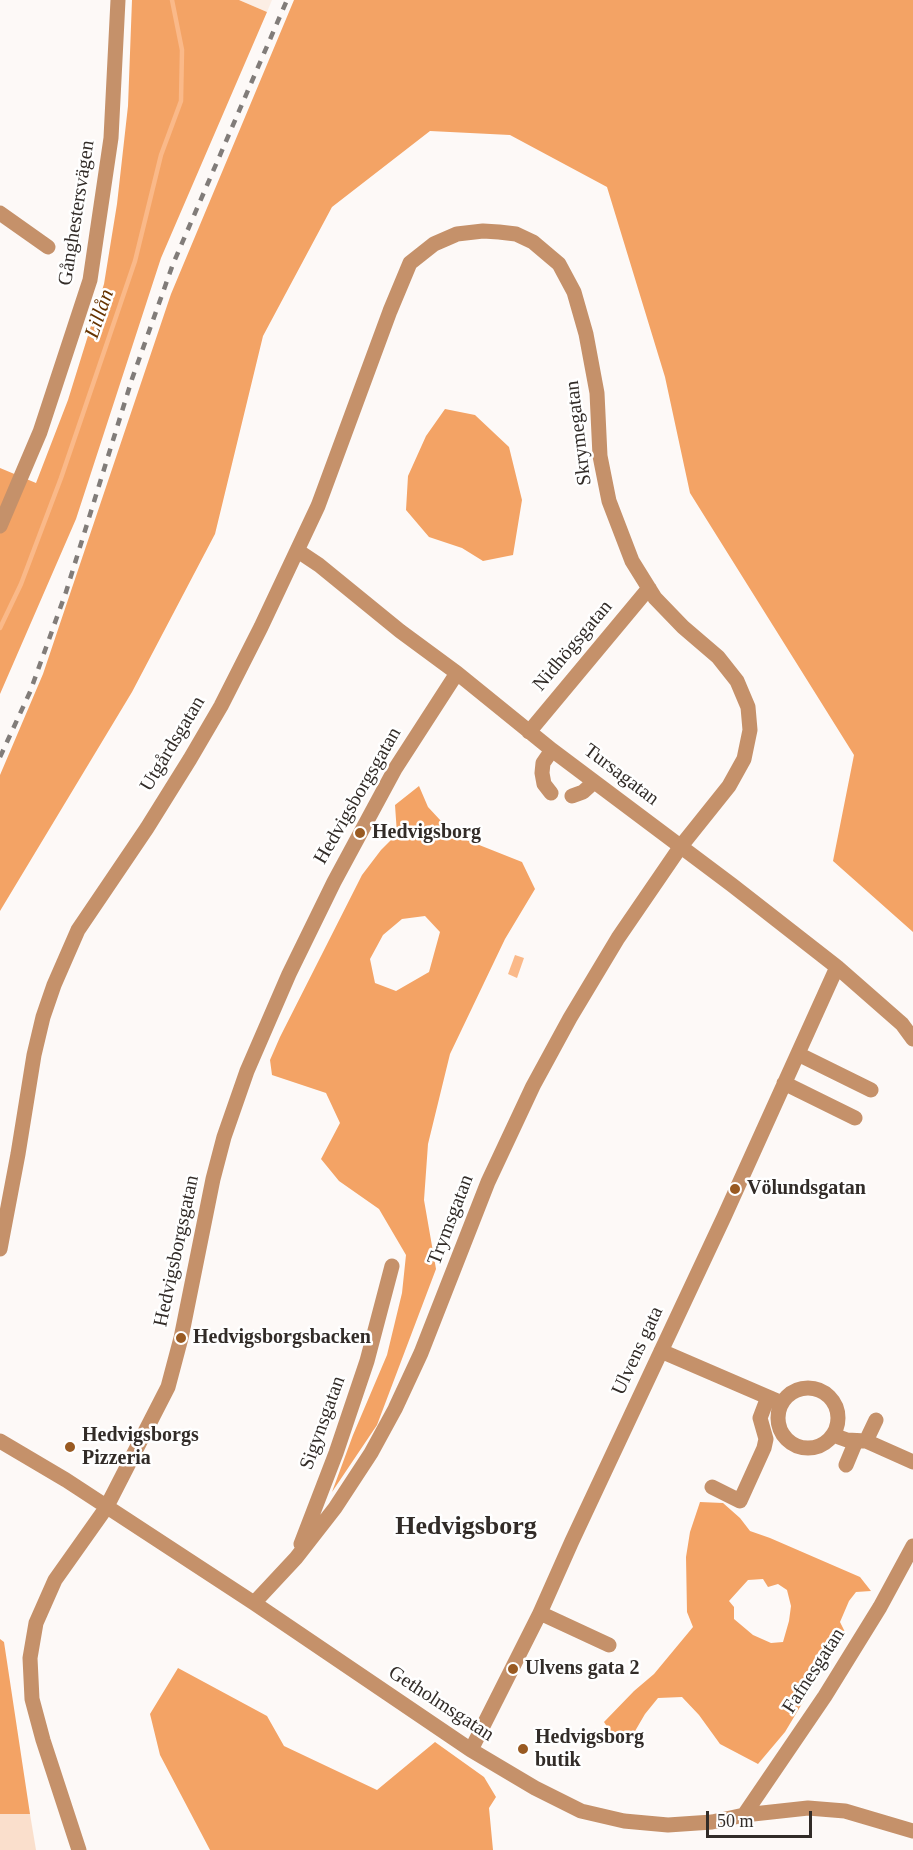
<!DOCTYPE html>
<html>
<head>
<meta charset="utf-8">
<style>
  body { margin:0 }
  #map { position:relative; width:913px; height:1850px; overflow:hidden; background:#fdf9f7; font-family:Georgia,serif }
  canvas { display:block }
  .scale { position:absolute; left:706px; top:1811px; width:106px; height:27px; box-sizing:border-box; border:3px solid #322c28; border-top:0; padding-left:8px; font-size:18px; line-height:21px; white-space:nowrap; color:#322c28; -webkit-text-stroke:4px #fff; paint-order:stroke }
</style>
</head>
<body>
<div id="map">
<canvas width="913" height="1850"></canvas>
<div class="scale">50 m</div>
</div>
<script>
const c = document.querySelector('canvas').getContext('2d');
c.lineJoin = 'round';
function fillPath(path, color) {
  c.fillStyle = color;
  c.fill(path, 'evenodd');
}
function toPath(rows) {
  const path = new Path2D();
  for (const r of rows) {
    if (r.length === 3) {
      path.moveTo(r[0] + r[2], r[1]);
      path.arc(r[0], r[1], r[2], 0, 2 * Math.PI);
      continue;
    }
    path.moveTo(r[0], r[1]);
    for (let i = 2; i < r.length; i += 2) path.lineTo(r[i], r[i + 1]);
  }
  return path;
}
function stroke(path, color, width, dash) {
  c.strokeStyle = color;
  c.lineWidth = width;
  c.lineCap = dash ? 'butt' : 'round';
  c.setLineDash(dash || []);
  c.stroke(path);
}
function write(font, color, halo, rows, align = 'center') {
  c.font = font + ' Georgia,serif';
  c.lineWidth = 5;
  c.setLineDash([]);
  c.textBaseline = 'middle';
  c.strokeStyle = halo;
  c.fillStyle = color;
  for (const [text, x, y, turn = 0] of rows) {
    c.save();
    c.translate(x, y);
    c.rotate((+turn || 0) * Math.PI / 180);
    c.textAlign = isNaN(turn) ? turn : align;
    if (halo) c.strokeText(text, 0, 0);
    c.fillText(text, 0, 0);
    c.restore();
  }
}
fillPath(toPath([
  [239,0,272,0,267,12]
]), '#fceee4');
fillPath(toPath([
  [0,1814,30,1814,36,1850,0,1850]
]), '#fadfcc');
fillPath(toPath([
  [132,0,239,0,267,12,161,258,76,519,0,694,0,468,36,483,68,400,104,284,117,204,128,106],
  [294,0,913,0,913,932,833,861,854,755,690,493,665,377,607,187,510,135,430,131,332,207,263,336,215,534,132,692,0,911,0,775,43,674,171,294],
  [445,409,475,415,509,447,522,500,513,555,483,561,462,548,429,537,406,510,408,476,426,436],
  [419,786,428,807,454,835,522,862,535,889,505,939,450,1054,428,1144,424,1200,436,1269,377,1425,332,1492,353,1435,387,1355,402,1293,406,1255,379,1209,339,1181,321,1159,340,1123,326,1093,272,1075,270,1060,280,1037,362,875,381,850,397,834,395,805],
  [425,916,440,932,429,972,396,991,375,983,370,959,383,935,402,919],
  [700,1502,723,1503,740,1518,750,1531,770,1538,860,1577,871,1591,856,1592,849,1601,840,1622,845,1632,785,1732,758,1764,720,1744,699,1715,682,1697,658,1698,645,1714,631,1738,610,1731,604,1722,634,1691,654,1674,693,1627,687,1612,686,1557,690,1532],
  [748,1580,763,1579,768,1587,778,1584,787,1590,791,1606,789,1621,783,1642,771,1643,753,1635,734,1619,734,1607,729,1601],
  [0,1639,4,1642,30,1814,0,1814],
  [178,1668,267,1716,284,1746,377,1790,435,1742,484,1777,496,1797,489,1808,493,1850,210,1850,160,1755,150,1714]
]), '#f3a365');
fillPath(toPath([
  [515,955,524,958,517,978,508,974]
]), '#fab989');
stroke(toPath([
  [0,628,21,584,61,478,135,261,161,155,181,101,182,50,172,0]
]), '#fab989', 4.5);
stroke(toPath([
  [0,213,48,247],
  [0,526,40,432,90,280,111,138,118,0],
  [298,551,319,565,400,631,457,673,552,750,732,885,837,967,902,1024,913,1039],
  [529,732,649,588],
  [551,793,544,784,542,773,543,763,552,750],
  [572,796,583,792,594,782],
  [798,1054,871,1090],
  [784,1083,855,1118],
  [0,1249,18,1154,34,1055,43,1017,54,985,78,930,147,828,190,759,221,706,261,627,318,506,390,311,410,263,434,244,457,234,483,231,499,232,516,234,533,242,559,264,574,292,586,334,597,393,600,456,609,501,632,561,655,598,683,627,718,657,737,681,748,707,750,730,744,759,729,786,681,846,618,938,570,1018,533,1086,488,1182,421,1353,395,1409,371,1453,335,1508,296,1558,254,1603],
  [661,1351,777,1401],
  [808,1418,30],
  [833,1435,847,1440,866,1441,913,1462],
  [0,1441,66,1480,254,1603,471,1750,535,1788,581,1811,624,1821,668,1825,712,1822,744,1815,808,1808,845,1811,913,1831],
  [866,1441,876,1420],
  [846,1465,856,1441],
  [712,1487,740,1501,764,1448,766,1439,760,1418,768,1397],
  [301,1544,336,1453,367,1361,392,1266],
  [540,1613,609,1645],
  [471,1750,540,1613,572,1541,724,1217,837,967],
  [744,1815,825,1696,880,1607,913,1546],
  [79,1850,43,1740,32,1699,30,1658,36,1623,55,1580,106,1508,168,1387,181,1338,213,1179,224,1137,247,1071,289,974,334,882,395,769,457,673]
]), '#c5916a', 15);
stroke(toPath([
  [0,757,30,692,66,592,132,379,173,264,287,0]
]), '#817c79', 4.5, [8, 8]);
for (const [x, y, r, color] of [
  [360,833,6,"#995a22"],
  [735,1189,6,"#995a22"],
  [181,1338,6,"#995a22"],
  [70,1447,6,"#995a22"],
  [513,1669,6,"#995a22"],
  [523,1749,6,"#995a22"]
]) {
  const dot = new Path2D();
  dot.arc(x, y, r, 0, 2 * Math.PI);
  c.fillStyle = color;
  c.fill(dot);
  stroke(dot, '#fff', 2);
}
write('20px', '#322c28', '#fff', [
  ["Gånghestersvägen",77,213,-81],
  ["Skrymegatan",579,433,-97],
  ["Nidhögsgatan",573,646,-50],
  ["Utgårdsgatan",173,744,-59],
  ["Tursagatan",621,775,37],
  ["Hedvigsborgsgatan",358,796,-60],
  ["Trymsgatan",451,1220,-69],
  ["Hedvigsborgsgatan",177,1251,-78],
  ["Ulvens gata",638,1351,-65],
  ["Sigynsgatan",323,1423,-70],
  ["Fafnesgatan",814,1671,-57],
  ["Getholmsgatan",441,1704,33]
]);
write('bold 20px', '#322c28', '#fff', [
  ["Hedvigsborg",372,833],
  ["Völundsgatan",747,1189],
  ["Hedvigsborgsbacken",193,1338],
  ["Hedvigsborgs",82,1436],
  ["Pizzeria",82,1459],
  ["Ulvens gata 2",525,1669],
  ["Hedvigsborg",535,1738],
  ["butik",535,1761]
], 'left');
write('italic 21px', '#653300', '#fff', [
  ["Lillån",100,314,-71]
]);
write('bold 26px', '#322c28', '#fff', [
  ["Hedvigsborg",466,1527]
]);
</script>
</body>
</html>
